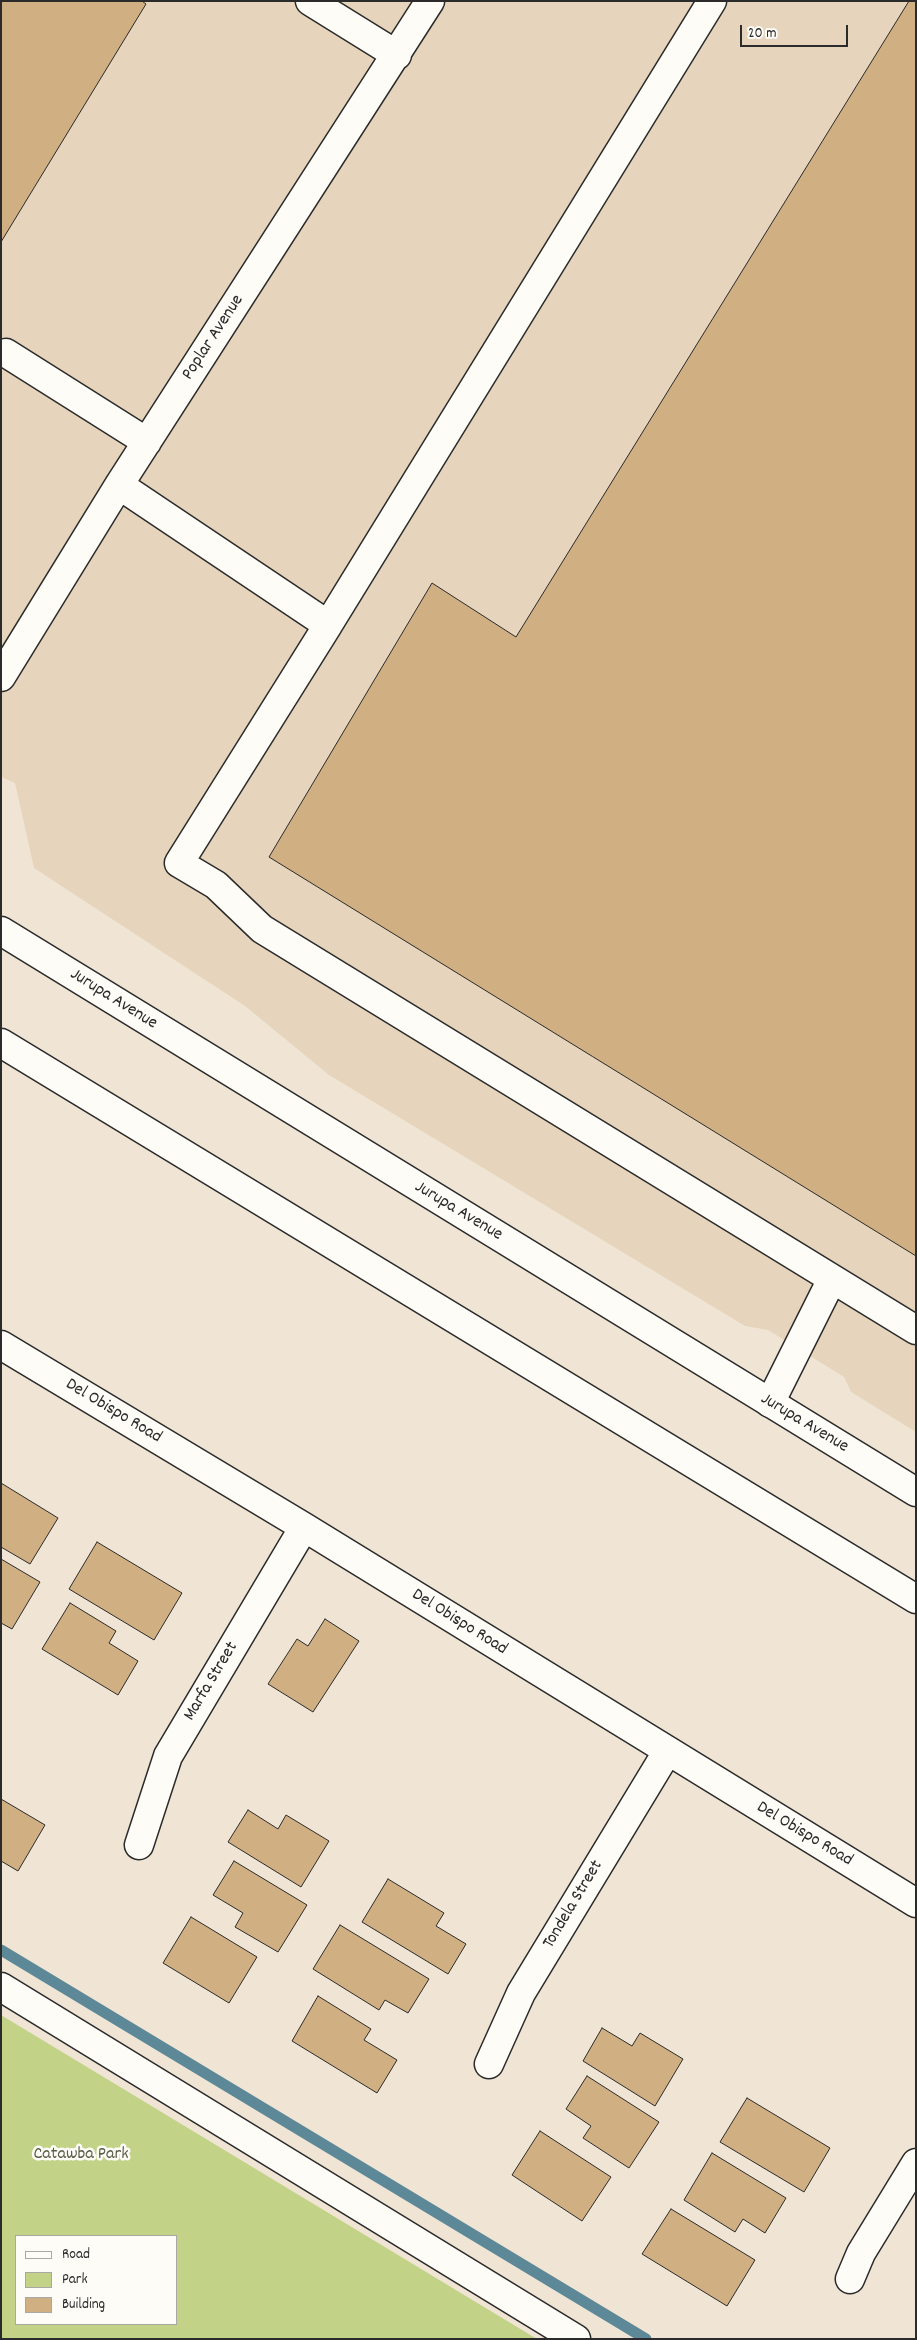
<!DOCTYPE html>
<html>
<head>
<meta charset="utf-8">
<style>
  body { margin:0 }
  #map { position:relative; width:917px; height:2340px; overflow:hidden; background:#f0e5d4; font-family:Dekko,sans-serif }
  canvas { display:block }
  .frame { position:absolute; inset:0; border:2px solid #2b2b2b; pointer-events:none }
  .legend { position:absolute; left:15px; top:2235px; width:162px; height:90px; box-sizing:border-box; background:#fdfcf7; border:1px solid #a9a8a5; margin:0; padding:6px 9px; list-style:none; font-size:15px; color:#2b2b2b }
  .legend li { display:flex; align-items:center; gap:10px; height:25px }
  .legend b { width:25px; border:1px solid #a9a8a5 }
  .scale { position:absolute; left:740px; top:25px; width:108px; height:22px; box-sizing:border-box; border:2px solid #2b2b2b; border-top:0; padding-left:6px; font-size:15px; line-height:18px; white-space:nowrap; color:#2b2b2b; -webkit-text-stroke:4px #fdfcf7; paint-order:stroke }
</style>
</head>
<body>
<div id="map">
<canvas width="917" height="2340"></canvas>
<div class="frame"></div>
<ul class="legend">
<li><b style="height:6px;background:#fdfcf7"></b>Road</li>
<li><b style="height:14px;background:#c2d387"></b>Park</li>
<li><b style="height:14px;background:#d0af83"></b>Building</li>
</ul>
<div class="scale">20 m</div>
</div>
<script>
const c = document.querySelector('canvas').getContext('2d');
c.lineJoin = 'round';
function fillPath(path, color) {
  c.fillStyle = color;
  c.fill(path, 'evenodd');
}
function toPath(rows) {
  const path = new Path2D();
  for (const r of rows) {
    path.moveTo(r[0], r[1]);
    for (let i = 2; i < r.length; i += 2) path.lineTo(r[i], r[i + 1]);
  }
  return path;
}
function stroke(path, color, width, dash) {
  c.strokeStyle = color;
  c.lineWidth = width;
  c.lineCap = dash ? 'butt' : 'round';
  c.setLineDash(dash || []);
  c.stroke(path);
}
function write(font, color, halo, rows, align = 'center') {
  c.font = font + ' Dekko,sans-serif';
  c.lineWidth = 5;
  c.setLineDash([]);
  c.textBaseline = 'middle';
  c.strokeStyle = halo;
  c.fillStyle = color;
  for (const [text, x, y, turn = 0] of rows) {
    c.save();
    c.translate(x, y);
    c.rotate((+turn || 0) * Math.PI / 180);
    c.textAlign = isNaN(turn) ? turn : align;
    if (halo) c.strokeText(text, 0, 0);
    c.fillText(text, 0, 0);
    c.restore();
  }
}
fillPath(toPath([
  [1,1,916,1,916,1432,851,1392,844,1377,768,1330,745,1326,329,1075,245,1006,34,868,15,783,1,777]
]), '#e6d5bc');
fillPath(toPath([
  [1,2015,537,2339,1,2339],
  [16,2236,176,2236,176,2324,16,2324]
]), '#c2d387');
stroke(toPath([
  [1,1950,646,2339]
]), '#5d8897', 11);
const building = toPath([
  [1,1,142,1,146,4,1,242,1,1],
  [909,1,916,1,916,1256,269,857,432,583,516,637,909,1],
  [1,1483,58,1518,30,1564,1,1547,1,1483],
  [97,1542,182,1593,154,1640,69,1589,97,1542],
  [1,1559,40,1582,12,1629,1,1623,1,1559],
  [70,1603,116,1631,109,1643,138,1661,118,1695,42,1649,70,1603],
  [325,1619,359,1641,313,1712,268,1684,297,1639,308,1646,325,1619],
  [1,1799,45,1825,18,1871,1,1861,1,1799],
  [248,1810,278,1829,286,1815,329,1841,301,1887,228,1842,248,1810],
  [234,1861,307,1905,278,1952,235,1927,243,1913,213,1895,234,1861],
  [388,1879,444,1913,436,1926,466,1944,448,1974,362,1922,388,1879],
  [191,1917,257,1957,229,2003,163,1963,191,1917],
  [340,1925,429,1979,408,2013,385,2000,379,2010,313,1969,340,1925],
  [318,1996,371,2029,364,2040,397,2060,377,2093,292,2041,318,1996],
  [602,2028,632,2046,640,2033,683,2059,655,2106,583,2061,602,2028],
  [587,2076,659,2122,629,2168,583,2138,591,2126,566,2109,587,2076],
  [747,2098,830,2148,804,2192,720,2142,747,2098],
  [540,2131,611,2177,582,2221,512,2175,540,2131],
  [712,2153,786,2198,765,2233,743,2219,735,2232,684,2200,712,2153],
  [671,2209,755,2260,727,2306,642,2254,671,2209]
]);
fillPath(building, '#d0af83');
stroke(building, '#2b2b2b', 1);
const minor = toPath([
  [310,1,397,55],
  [6,353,147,442],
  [119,485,328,625,179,863,216,885,262,929,916,1330],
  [328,625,712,1],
  [1,677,119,485,430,1],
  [1,1345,304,1527,916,1903],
  [770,1403,832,1279],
  [139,1845,168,1756,304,1527],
  [1,1987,576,2339],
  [489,2064,521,1993,667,1752],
  [850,2279,861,2253,916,2163]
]);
const major = toPath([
  [1,931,916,1492],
  [1,1043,916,1599]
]);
stroke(minor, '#2b2b2b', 31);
stroke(major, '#2b2b2b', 31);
stroke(minor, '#fdfcf7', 28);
stroke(major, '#fdfcf7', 28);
write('18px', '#2b2b2b', '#fdfcf7', [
  ["Poplar Avenue",214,338,-57],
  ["Jurupa Avenue",113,1000,32],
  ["Jurupa Avenue",458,1212,31],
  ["Del Obispo Road",113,1412,31],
  ["Jurupa Avenue",804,1424,31],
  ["Del Obispo Road",459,1623,32],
  ["Marfa Street",212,1682,-59],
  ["Del Obispo Road",804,1835,31],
  ["Tondela Street",574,1905,-59]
]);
write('18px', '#585d47', '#fdfcf7', [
  ["Catawba Park",81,2156]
]);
</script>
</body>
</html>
